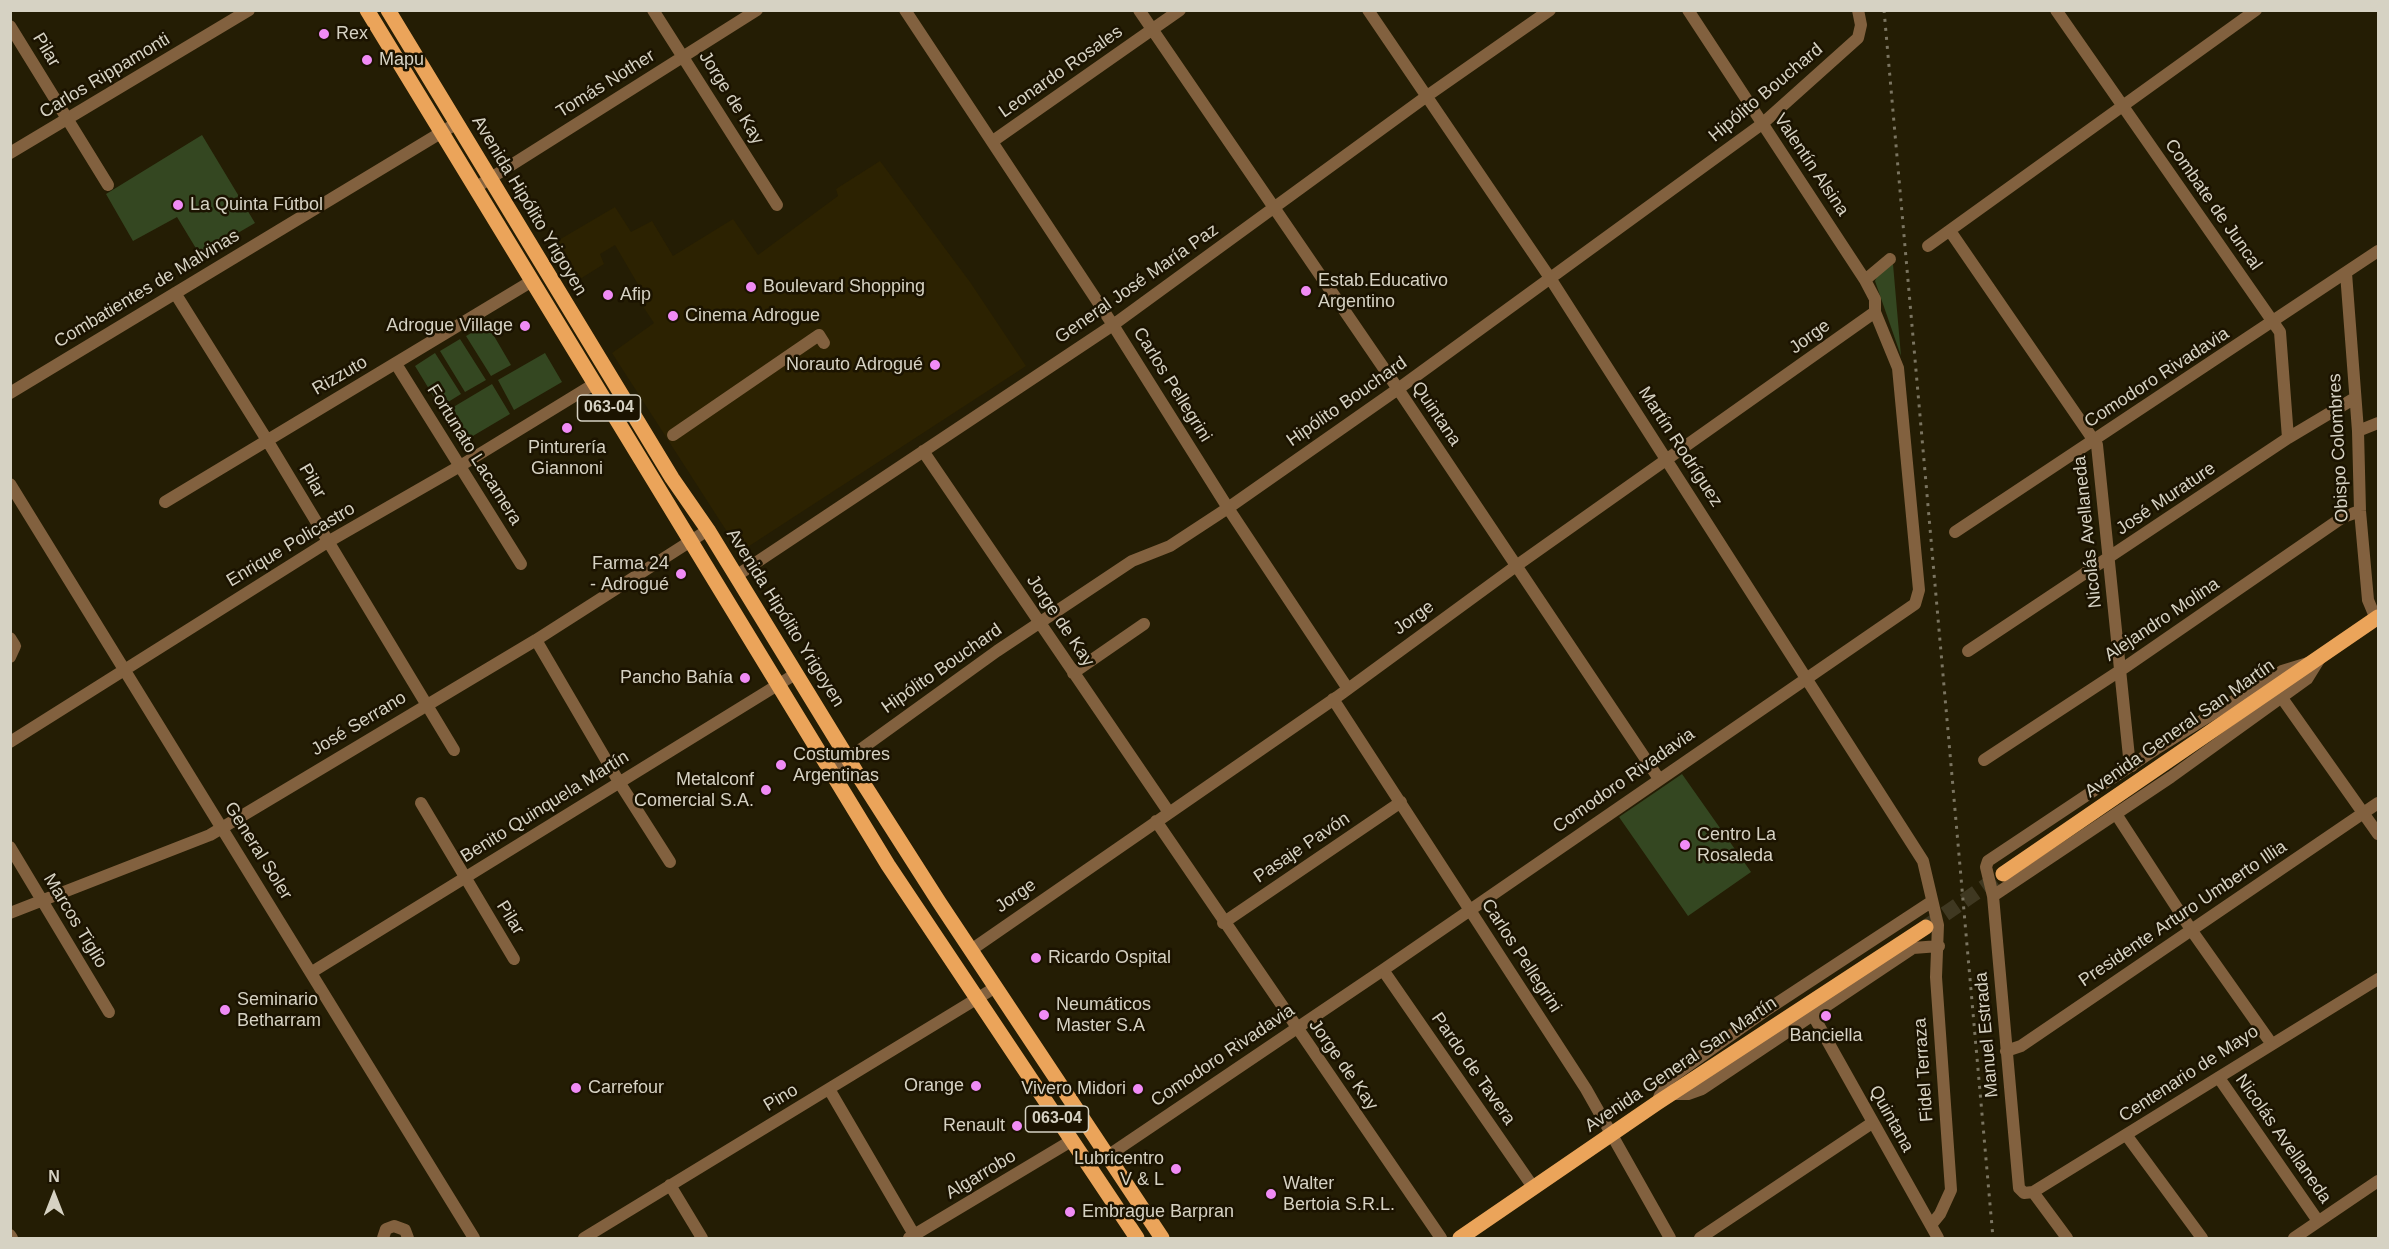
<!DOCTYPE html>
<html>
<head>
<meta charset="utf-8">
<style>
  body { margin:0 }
  #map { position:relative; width:2389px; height:1249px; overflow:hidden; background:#241d04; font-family:Arial,sans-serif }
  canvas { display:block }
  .frame { position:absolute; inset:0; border:12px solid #d6d2c3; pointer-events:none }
  .north { position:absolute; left:24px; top:1165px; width:60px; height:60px; -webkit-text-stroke:4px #1b1300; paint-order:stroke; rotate:0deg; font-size:16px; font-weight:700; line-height:24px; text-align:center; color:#d6d2c3 }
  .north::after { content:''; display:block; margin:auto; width:21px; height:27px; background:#d6d2c3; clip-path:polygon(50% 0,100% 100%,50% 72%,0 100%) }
</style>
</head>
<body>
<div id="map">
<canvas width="2389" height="1249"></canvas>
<div class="frame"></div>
<div class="north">N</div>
</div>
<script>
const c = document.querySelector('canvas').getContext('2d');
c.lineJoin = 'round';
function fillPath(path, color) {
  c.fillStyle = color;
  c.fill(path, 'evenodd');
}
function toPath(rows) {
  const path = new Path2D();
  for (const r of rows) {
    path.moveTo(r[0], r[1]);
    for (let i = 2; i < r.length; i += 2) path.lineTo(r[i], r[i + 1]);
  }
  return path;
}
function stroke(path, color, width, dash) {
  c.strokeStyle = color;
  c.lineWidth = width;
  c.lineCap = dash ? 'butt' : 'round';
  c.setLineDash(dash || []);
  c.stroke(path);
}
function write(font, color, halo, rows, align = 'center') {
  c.font = font + ' Arial,sans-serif';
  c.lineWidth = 5;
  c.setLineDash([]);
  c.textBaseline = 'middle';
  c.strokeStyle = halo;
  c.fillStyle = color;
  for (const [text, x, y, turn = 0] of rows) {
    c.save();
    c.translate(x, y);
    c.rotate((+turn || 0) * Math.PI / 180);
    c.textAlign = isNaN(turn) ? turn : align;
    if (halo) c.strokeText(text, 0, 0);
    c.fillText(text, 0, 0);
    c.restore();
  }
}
fillPath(toPath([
  [880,161,970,282,1026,366,740,552,612,353,654,323,638,299,643,293,615,245,600,254,604,264,572,284,547,247,615,207,631,232,652,221,673,256,733,219,758,255,838,196,836,189]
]), '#2c2201');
fillPath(toPath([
  [202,135,255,223,200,255,177,217,133,241,106,194],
  [1893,264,1901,356,1875,281,1877,276],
  [487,324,511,365,491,376,466,336],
  [460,339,486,380,465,392,440,351],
  [435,353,461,394,440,407,415,366],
  [545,353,562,382,514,410,498,380],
  [492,384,510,414,461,443,445,412],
  [1682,774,1751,872,1688,916,1619,817]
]), '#344721');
stroke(toPath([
  [1926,927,2003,874]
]), '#3f3821', 15, [15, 8]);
stroke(toPath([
  [653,10,777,205],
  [905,10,1113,325,1228,508,1348,689],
  [1139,10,1398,389,1659,779],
  [1368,10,1550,278,1923,861,1938,925,1936,977,1951,1190,1940,1214,1931,1225],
  [1688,10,1865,280,1875,299,1875,312],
  [2056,10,2280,332,2288,438],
  [10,26,108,185],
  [993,141,1180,10],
  [10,153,249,10],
  [475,188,757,10],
  [1950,231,2097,445,2129,757,2132,766],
  [1928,246,2256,10],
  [2346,273,2358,431,2360,511,2368,600,2376,619],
  [1865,280,1890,259],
  [175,293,267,440,454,750],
  [396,364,521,564],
  [10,393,457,123],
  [2358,431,2378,423],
  [673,435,819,335,824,343],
  [923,451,1168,811],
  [10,484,474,1238],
  [165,502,532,281],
  [1955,532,2378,251],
  [736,576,1113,325,1427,96,1550,10],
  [10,638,15,646,10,657],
  [536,640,619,782,670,862],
  [1968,651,2288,438,2355,398],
  [2308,663,2282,671,2156,749,1988,861,1986,867,1993,896,2019,1188,2024,1193,2033,1192,2378,979],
  [1073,673,1144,624],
  [2277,691,2378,834],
  [1333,699,1586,1089,1670,1238],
  [10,742,326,543,460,466,594,384],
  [1984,760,2121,670,2343,517,2360,511],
  [832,770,997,651,1132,561,1170,546,1228,508,1398,389,1762,124,1858,38,1861,25,1858,10],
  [421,803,514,959],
  [2116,814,2192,931,2271,1043],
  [1156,821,1441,1238],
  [10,847,109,1012],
  [1993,896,2171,777,2307,679,2320,658],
  [10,913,210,835,536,640,708,530],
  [1223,923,1401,802],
  [971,950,1337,697,1516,566,1875,312],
  [1383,970,1533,1187],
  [312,972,797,673],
  [1814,1017,1938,1238],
  [2006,1051,2021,1046,2378,803],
  [2219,1078,2318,1221],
  [829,1089,916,1238],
  [1670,1094,1688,1094,1702,1089,1913,948,1939,946],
  [1657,1103,1664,1085,1669,1079,1765,1011,1931,902],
  [2127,1136,2202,1238],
  [1106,1157,1383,970,1915,604,1919,590,1898,368,1875,312],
  [670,1185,702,1238],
  [2033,1192,2067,1238],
  [10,1235,12,1238],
  [383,1238,386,1229,394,1226,405,1230,408,1238],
  [584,1238,996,987],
  [909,1238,1071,1141],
  [1700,1238,1872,1123],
  [2294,1238,2378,1181]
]), '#82613f', 12);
stroke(toPath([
  [367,10,888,865,1137,1238],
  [388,10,672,478,708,530,858,775,939,902,1162,1238],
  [2003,874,2378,617],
  [1460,1238,1657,1103,1926,927]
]), '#eba45a', 15);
stroke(toPath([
  [1884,10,1993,1238]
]), '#7b7561', 3, [3, 6]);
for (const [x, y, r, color] of [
  [324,34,6,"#f08bf5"],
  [367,60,6,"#f08bf5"],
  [178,205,6,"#f08bf5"],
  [751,287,6,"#f08bf5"],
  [1306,291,6,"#f08bf5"],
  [608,295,6,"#f08bf5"],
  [673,316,6,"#f08bf5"],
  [525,326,6,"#f08bf5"],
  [935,365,6,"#f08bf5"],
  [567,428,6,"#f08bf5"],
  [681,574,6,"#f08bf5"],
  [745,678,6,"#f08bf5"],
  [781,765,6,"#f08bf5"],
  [766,790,6,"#f08bf5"],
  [1685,845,6,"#f08bf5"],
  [1036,958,6,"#f08bf5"],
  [225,1010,6,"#f08bf5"],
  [1044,1015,6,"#f08bf5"],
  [1826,1016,6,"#f08bf5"],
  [976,1086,6,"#f08bf5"],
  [576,1088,6,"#f08bf5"],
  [1138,1089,6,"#f08bf5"],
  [1017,1126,6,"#f08bf5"],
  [1176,1169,6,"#f08bf5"],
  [1271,1194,6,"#f08bf5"],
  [1070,1212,6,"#f08bf5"]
]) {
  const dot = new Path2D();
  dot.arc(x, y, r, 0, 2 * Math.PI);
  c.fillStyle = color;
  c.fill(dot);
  stroke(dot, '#1b1300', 2);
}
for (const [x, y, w] of [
  [609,408,63],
  [1057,1119,63]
]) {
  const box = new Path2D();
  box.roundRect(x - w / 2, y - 13, w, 26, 4.5);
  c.fillStyle = '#1b1300';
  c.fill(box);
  stroke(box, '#d6d2c3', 1.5);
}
write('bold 16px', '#d6d2c3', null, [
  ["063-04",609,408],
  ["063-04",1057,1119]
]);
write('18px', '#d6d2c3', '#1b1300', [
  ["Rex",336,34],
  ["Mapu",379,60],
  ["La Quinta Fútbol",190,205],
  ["Estab.Educativo",1318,281],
  ["Argentino",1318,302],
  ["Boulevard Shopping",763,287],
  ["Afip",620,295],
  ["Cinema Adrogue",685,316],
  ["Adrogue Village",513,326,"right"],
  ["Norauto Adrogué",923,365,"right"],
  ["Pinturería",567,448,"center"],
  ["Giannoni",567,469,"center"],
  ["Farma 24",669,564,"right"],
  ["- Adrogué",669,585,"right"],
  ["Pancho Bahía",733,678,"right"],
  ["Costumbres",793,755],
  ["Argentinas",793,776],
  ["Metalconf",754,780,"right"],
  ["Comercial S.A.",754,801,"right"],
  ["Centro La",1697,835],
  ["Rosaleda",1697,856],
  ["Ricardo Ospital",1048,958],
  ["Seminario",237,1000],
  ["Betharram",237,1021],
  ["Neumáticos",1056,1005],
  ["Master S.A",1056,1026],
  ["Banciella",1826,1036,"center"],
  ["Orange",964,1086,"right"],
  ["Carrefour",588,1088],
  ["Vivero Midori",1126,1089,"right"],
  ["Renault",1005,1126,"right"],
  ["Lubricentro",1164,1159,"right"],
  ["V & L",1164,1180,"right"],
  ["Walter",1283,1184],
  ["Bertoia S.R.L.",1283,1205],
  ["Embrague Barpran",1082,1212]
], 'left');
write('18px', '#d6d2c3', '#1b1300', [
  ["Pilar",46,50,59],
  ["Leonardo Rosales",1061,72,-35],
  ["Carlos Rippamonti",105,76,-31],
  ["Tomás Nother",606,84,-32],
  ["Hipólito Bouchard",1766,93,-40],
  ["Jorge de Kay",731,98,58],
  ["Valentín Alsina",1811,165,56],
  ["Combate de Juncal",2213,205,55],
  ["Avenida Hipólito Yrigoyen",529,206,59],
  ["General José María Paz",1137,284,-35],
  ["Combatientes de Malvinas",147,289,-31],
  ["Jorge",1810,337,-36],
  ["Rizzuto",340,376,-30],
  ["Comodoro Rivadavia",2157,378,-33],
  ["Carlos Pellegrini",1172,385,58],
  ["Hipólito Bouchard",1347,402,-35],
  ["Quintana",1436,414,56],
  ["Martín Rodríguez",1680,447,57],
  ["Obispo Colombres",2339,448,-93],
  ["Fortunato Lacamera",474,455,58],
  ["Pilar",312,481,60],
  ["José Murature",2166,499,-34],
  ["Nicolás Avellaneda",2088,532,-96],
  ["Enrique Policastro",291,545,-31],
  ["Avenida Hipólito Yrigoyen",785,618,58],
  ["Jorge",1414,618,-36],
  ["Alejandro Molina",2162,620,-34],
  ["Jorge de Kay",1060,621,56],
  ["Hipólito Bouchard",942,669,-35],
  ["José Serrano",359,724,-31],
  ["Avenida General San Martín",2180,729,-35],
  ["Comodoro Rivadavia",1624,781,-35],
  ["Benito Quinquela Martín",545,807,-32],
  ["Pasaje Pavón",1302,848,-34],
  ["General Soler",258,851,58],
  ["Jorge",1016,896,-35],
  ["Presidente Arturo Umberto Illia",2183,914,-34],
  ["Pilar",510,918,58],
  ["Marcos Tiglio",75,921,59],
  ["Carlos Pellegrini",1521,956,57],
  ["Manuel Estrada",1987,1035,-95],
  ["Comodoro Rivadavia",1223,1056,-34],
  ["Jorge de Kay",1343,1065,55],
  ["Avenida General San Martín",1681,1065,-34],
  ["Pardo de Tavera",1473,1069,55],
  ["Fidel Terraza",1924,1070,-94],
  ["Centenario de Mayo",2189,1074,-33],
  ["Pino",781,1098,-31],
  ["Quintana",1891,1119,61],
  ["Nicolás Avellaneda",2283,1139,55],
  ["Algarrobo",981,1175,-31]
]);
</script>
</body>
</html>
